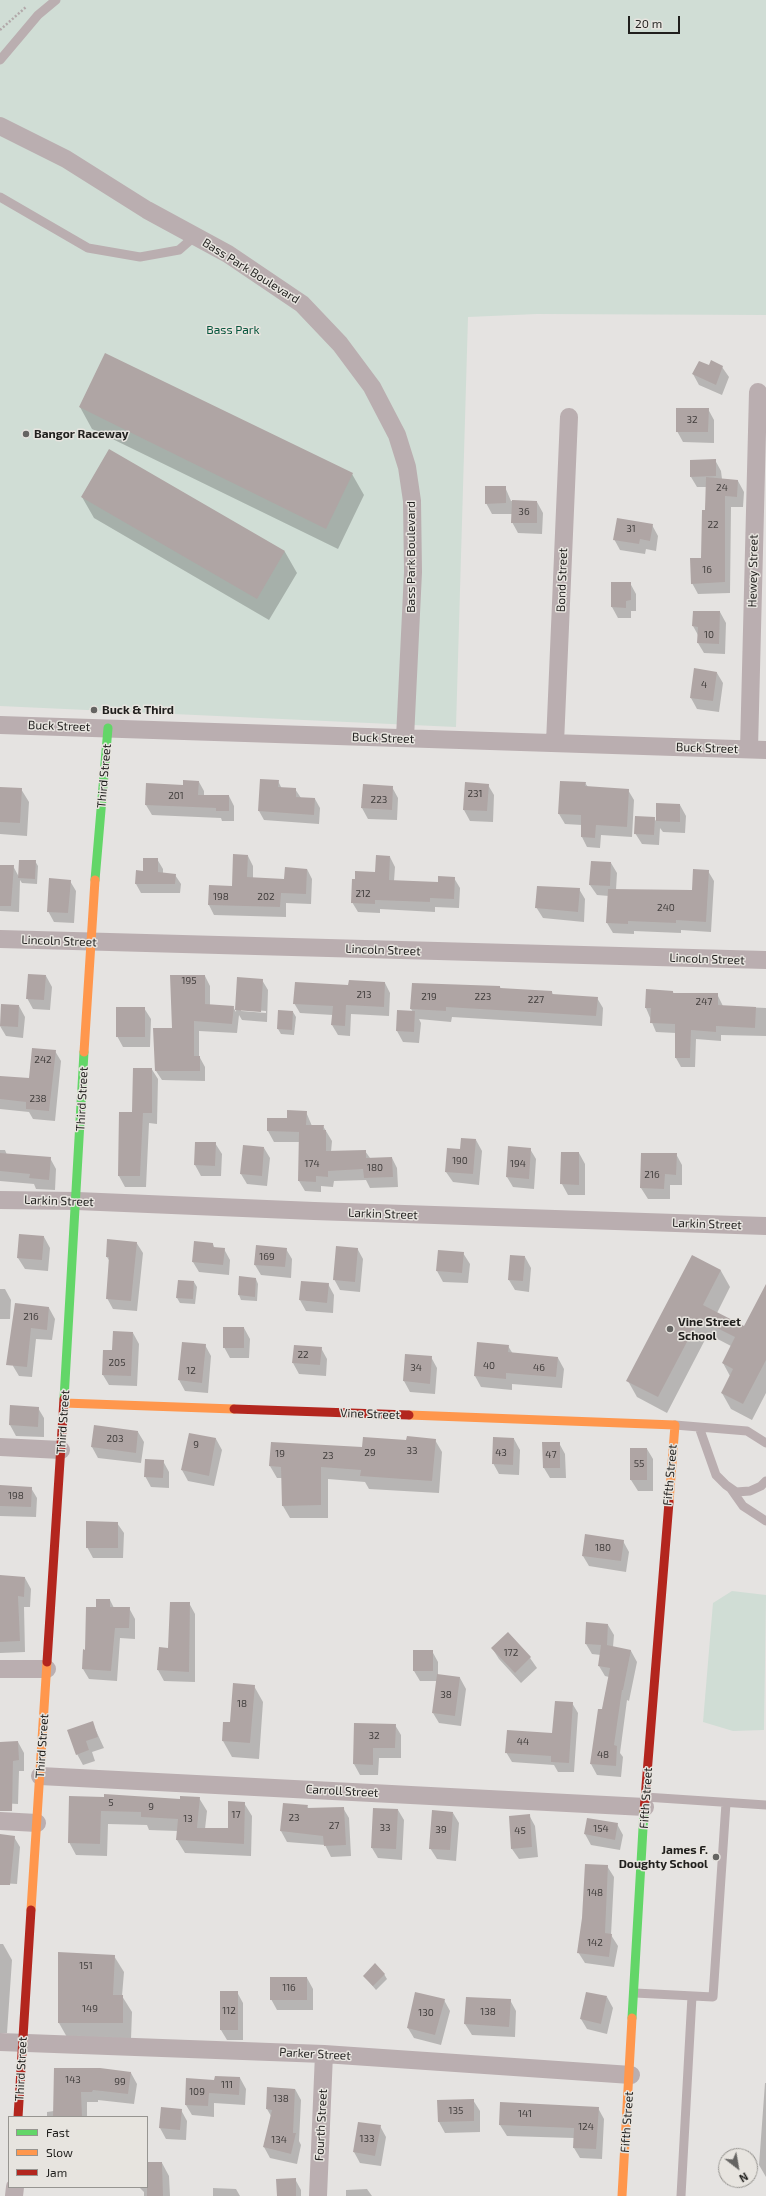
<!DOCTYPE html>
<html>
<head>
<meta charset="utf-8">
<style>
  body { margin:0 }
  #map { position:relative; width:766px; height:2196px; overflow:hidden; background:#e5e3e1; font-family:"Exo 2",sans-serif }
  canvas { display:block }
  .legend { position:absolute; left:8px; top:2116px; width:140px; height:72px; box-sizing:border-box; background:#e7e4df; border:1px solid #979591; margin:0; padding:5px 7px; list-style:none; font-size:12px; color:#201f1d }
  .legend li { display:flex; align-items:center; gap:8px; height:20px }
  .legend b { width:20px; border:1px solid #979591 }
  .north { position:absolute; left:718px; top:2148px; width:40px; height:40px; box-sizing:border-box; background:#e7e4df; border:1px solid #979591; border-radius:50%; rotate:149deg; font-size:11px; font-weight:700; line-height:16px; text-align:center; color:#201f1d }
  .north::after { content:''; display:block; margin:auto; width:14px; height:18px; background:#656462; clip-path:polygon(50% 0,100% 100%,50% 72%,0 100%) }
  .scale { position:absolute; left:628px; top:16px; width:52px; height:18px; box-sizing:border-box; border:2px solid #201f1d; border-top:0; padding-left:5px; font-size:12px; line-height:14px; white-space:nowrap; color:#201f1d; -webkit-text-stroke:3px #e7e4df; paint-order:stroke }
</style>
</head>
<body>
<div id="map">
<canvas width="766" height="2196"></canvas>
<ul class="legend">
<li><b style="height:5px;background:#63d668"></b>Fast</li>
<li><b style="height:5px;background:#ff974d"></b>Slow</li>
<li><b style="height:5px;background:#b3261e"></b>Jam</li>
</ul>
<div class="north">N</div>
<div class="scale">20 m</div>
</div>
<script>
const c = document.querySelector('canvas').getContext('2d');
c.lineJoin = 'round';
function fillPath(path, color) {
  c.fillStyle = color;
  c.fill(path, 'evenodd');
}
function toPath(rows) {
  const path = new Path2D();
  for (const r of rows) {
    path.moveTo(r[0], r[1]);
    for (let i = 2; i < r.length; i += 2) path.lineTo(r[i], r[i + 1]);
  }
  return path;
}
function stroke(path, color, width, dash) {
  c.strokeStyle = color;
  c.lineWidth = width;
  c.lineCap = dash ? 'butt' : 'round';
  c.setLineDash(dash || []);
  c.stroke(path);
}
function write(font, color, halo, rows, align = 'center') {
  c.font = font + ' "Exo 2",sans-serif';
  c.lineWidth = 3;
  c.setLineDash([]);
  c.textBaseline = 'middle';
  c.strokeStyle = halo;
  c.fillStyle = color;
  for (const [text, x, y, turn = 0] of rows) {
    c.save();
    c.translate(x, y);
    c.rotate((+turn || 0) * Math.PI / 180);
    c.textAlign = isNaN(turn) ? turn : align;
    if (halo) c.strokeText(text, 0, 0);
    c.fillText(text, 0, 0);
    c.restore();
  }
}
fillPath(toPath([
  [0,0,766,0,766,315,537,314,468,317,456,727,0,706],
  [732,1591,766,1595,764,1730,733,1731,703,1722,713,1603]
]), '#d0ddd5');
fillPath(toPath([
  [106,355,352,474,364,495,338,549,92,429,80,407],
  [722,367,729,377,722,395,699,385,693,374],
  [708,409,714,420,714,443,683,442,677,431],
  [715,460,721,471,722,479,738,481,744,492,743,507,731,507,730,593,698,594,692,583,702,558,707,487,697,487,691,477],
  [505,487,511,501,537,502,543,513,542,534,518,533,512,522,512,514,492,514,486,503],
  [82,497,285,552,297,573,269,620,94,518],
  [652,525,658,536,656,551,646,549,645,554,620,550,614,539],
  [612,583,630,583,636,594,636,611,631,611,631,618,618,618,612,607],
  [720,612,726,623,725,654,704,653,698,643,698,635,693,626],
  [695,670,717,673,723,683,719,712,697,709,691,698],
  [278,781,282,789,295,789,301,798,315,799,320,808,319,824,264,820,259,811],
  [199,782,204,791,204,796,229,796,234,806,234,821,222,821,221,818,152,815,146,805,147,784,184,786],
  [561,782,585,783,588,787,628,790,634,800,632,837,601,835,600,848,587,847,582,837,582,825,565,824,559,814],
  [488,785,494,795,493,822,470,821,464,810],
  [392,787,398,798,397,820,368,819,362,808],
  [0,788,21,789,29,802,27,836,0,834],
  [657,804,680,805,686,816,685,833,663,832,660,828,659,845,642,844,635,833,654,818,656,821],
  [248,856,253,866,253,879,285,880,307,869,312,879,311,904,286,903,286,917,214,915,209,905,233,887],
  [390,857,395,867,394,881,438,883,454,878,460,888,459,908,435,907,435,912,380,909,380,913,358,912,352,902],
  [157,859,163,869,163,874,175,875,181,884,180,893,141,893,136,884],
  [35,861,38,866,37,884,22,883,20,880,19,912,0,911,0,866,13,866,19,877],
  [611,863,617,873,616,890,693,891,708,871,714,881,711,932,681,930,681,933,634,931,634,934,613,933,607,923,609,896,597,895,590,885],
  [70,881,76,891,74,923,54,922,48,911],
  [579,889,585,899,584,922,543,918,536,907],
  [46,976,52,987,50,1010,33,1009,27,998],
  [205,976,210,986,210,1006,233,1007,236,1012,238,978,262,980,268,990,267,1022,242,1020,239,1015,237,1033,199,1031,199,1056,205,1067,205,1081,162,1080,156,1071,173,1029],
  [241,1009,266,1011,266,1013,241,1011],
  [385,983,390,993,389,1016,351,1014,350,1036,338,1035,332,1025,333,1015,300,1013,294,1003,349,986],
  [500,987,501,989,552,992,553,995,597,998,603,1008,602,1026,452,1017,451,1022,419,1019,421,1023,419,1043,403,1042,397,1031,413,1012,411,1009],
  [673,992,674,994,717,994,723,1006,766,1008,766,1036,721,1035,721,1041,696,1039,695,1067,681,1067,676,1058,676,1033,656,1032,646,1008],
  [19,1006,25,1017,23,1038,6,1036,0,1026],
  [144,1008,151,1019,150,1047,123,1047,117,1036],
  [279,1011,293,1012,296,1017,294,1035,281,1034,278,1029],
  [55,1051,61,1061,55,1121,33,1119,29,1112,0,1109,0,1077,30,1079],
  [151,1068,158,1079,157,1124,149,1123,146,1187,125,1187,119,1176,133,1113],
  [306,1112,312,1126,323,1126,332,1141,331,1152,365,1151,370,1158,392,1158,397,1168,398,1187,370,1188,366,1180,334,1181,333,1187,321,1186,321,1192,305,1191,299,1181,300,1142,274,1142,268,1131,268,1119,288,1119],
  [476,1140,482,1151,479,1185,453,1182,446,1172,461,1151],
  [196,1143,215,1143,222,1154,221,1176,201,1176,195,1165],
  [264,1148,270,1158,267,1186,247,1184,241,1174],
  [530,1149,536,1159,534,1189,513,1187,507,1177],
  [0,1150,5,1150,7,1155,50,1158,56,1169,55,1190,36,1189,34,1184,0,1181],
  [562,1153,579,1153,585,1164,585,1195,568,1195,562,1184],
  [676,1154,682,1165,682,1185,670,1185,670,1199,648,1199,641,1188],
  [20,1236,44,1237,50,1248,48,1271,25,1269,18,1258],
  [136,1242,143,1253,137,1311,113,1309,107,1298,110,1262,107,1257],
  [213,1244,215,1249,224,1249,230,1260,229,1275,199,1272,193,1262],
  [357,1248,363,1259,360,1292,340,1290,334,1279],
  [286,1249,292,1259,291,1278,261,1275,255,1265],
  [463,1253,470,1264,468,1283,443,1282,437,1271],
  [693,1256,721,1271,730,1287,717,1313,745,1327,766,1286,766,1393,752,1420,731,1409,722,1393,730,1376,723,1363,731,1346,708,1334,667,1413,637,1397,628,1381],
  [525,1257,531,1268,529,1292,515,1290,509,1280],
  [256,1279,258,1284,257,1301,241,1300,239,1295],
  [194,1282,197,1287,195,1304,180,1303,177,1298],
  [302,1282,328,1284,334,1295,333,1313,306,1311,300,1300],
  [0,1289,5,1289,11,1300,10,1319,0,1319],
  [16,1304,49,1308,55,1319,52,1340,36,1339,32,1377,19,1376,13,1366],
  [244,1328,250,1339,249,1358,230,1358,224,1347],
  [133,1333,139,1344,137,1386,109,1385,103,1375,113,1351],
  [183,1343,205,1345,211,1356,208,1393,185,1391,179,1380],
  [508,1346,513,1354,558,1358,564,1369,562,1388,512,1384,512,1390,481,1387,475,1376],
  [321,1348,327,1359,326,1376,299,1374,293,1363],
  [431,1357,437,1368,435,1394,410,1392,404,1381],
  [11,1407,38,1408,44,1418,44,1437,16,1436,10,1425],
  [138,1432,144,1442,141,1463,98,1458,92,1447],
  [190,1434,216,1439,222,1450,214,1486,188,1481,182,1470],
  [514,1439,520,1450,519,1475,499,1474,493,1463],
  [435,1440,442,1452,439,1493,369,1489,365,1482,328,1479,328,1518,290,1518,283,1506,282,1478,277,1478,270,1466,407,1441],
  [559,1443,565,1454,566,1478,550,1478,544,1468],
  [631,1449,647,1449,653,1459,653,1491,638,1491,631,1480],
  [163,1461,169,1472,169,1488,151,1487,145,1476],
  [0,1486,31,1488,37,1498,36,1517,0,1516],
  [117,1523,124,1533,123,1558,93,1558,87,1547],
  [623,1541,629,1552,626,1572,589,1566,583,1556],
  [0,1576,25,1578,31,1589,30,1607,24,1607,25,1652,0,1653],
  [110,1600,114,1608,129,1608,135,1619,135,1639,120,1638,117,1681,89,1679,83,1669,97,1608],
  [189,1603,195,1614,195,1682,164,1681,158,1670],
  [608,1625,614,1635,613,1647,631,1651,637,1662,629,1701,627,1700,620,1753,623,1757,621,1777,597,1775,591,1764,609,1677,605,1676,599,1666,601,1655,592,1654,586,1644],
  [508,1634,530,1658,537,1668,521,1683,499,1659,492,1648],
  [432,1651,438,1662,438,1675,460,1678,466,1689,461,1726,439,1723,433,1713,437,1681,420,1681,414,1671],
  [254,1686,263,1702,259,1759,232,1757,223,1741],
  [572,1703,578,1713,574,1772,558,1772,554,1765,512,1762,506,1752,553,1734],
  [92,1722,104,1748,92,1752,95,1761,83,1765,77,1754],
  [355,1724,395,1725,401,1735,401,1758,379,1758,378,1775,360,1775,354,1764],
  [18,1742,24,1753,24,1771,19,1771,18,1804,0,1803,0,1743],
  [70,1797,181,1800,199,1798,207,1811,205,1829,229,1829,244,1803,252,1816,251,1856,185,1853,177,1840,178,1831,149,1830,147,1825,108,1824,107,1856,76,1855,69,1842],
  [307,1806,309,1809,343,1808,349,1818,351,1856,331,1857,325,1845,287,1842,281,1831],
  [398,1810,404,1820,402,1860,378,1858,372,1848],
  [453,1813,459,1823,456,1861,437,1859,430,1848],
  [529,1815,535,1826,538,1857,519,1859,512,1849],
  [617,1824,623,1835,620,1850,591,1845,585,1834],
  [0,1835,14,1837,20,1847,17,1884,0,1883],
  [607,1866,614,1877,611,1935,618,1946,614,1967,585,1963,578,1952],
  [0,1944,3,1944,12,1960,7,2033,0,2033],
  [114,1956,124,1972,122,1996,132,2012,131,2039,68,2039,59,2023],
  [384,1974,387,1979,376,1990,364,1976],
  [307,1978,313,1989,313,2010,277,2010,271,1999],
  [237,1992,243,2003,243,2040,227,2040,221,2030],
  [607,1997,613,2008,607,2034,587,2029,581,2019],
  [444,2000,450,2011,441,2045,414,2038,408,2028],
  [510,2000,516,2011,515,2037,472,2035,465,2024],
  [55,2069,131,2073,137,2084,134,2104,98,2100,98,2102,87,2102,87,2117,47,2117,47,2112,54,2111],
  [240,2078,246,2089,245,2105,214,2103,214,2117,192,2115,186,2105,215,2081],
  [765,2083,766,2083,766,2177,759,2165],
  [268,2088,295,2089,301,2100,299,2141,301,2145,297,2164,270,2158,264,2147,271,2116,267,2109],
  [473,2100,480,2111,480,2132,445,2133,439,2122,438,2101],
  [598,2108,604,2119,602,2159,580,2158,574,2148,574,2138,507,2136,500,2125],
  [181,2110,187,2121,186,2140,166,2139,160,2128],
  [380,2126,386,2137,381,2166,360,2163,354,2152],
  [147,2163,162,2163,169,2176,170,2196,144,2196,144,2192,139,2187,147,2187],
  [295,2179,301,2190,301,2196,278,2196],
  [213,2188,236,2189,240,2196,213,2196],
  [367,2189,372,2196,346,2196,346,2190]
]), '#0003');
fillPath(toPath([
  [105,353,353,473,326,529,79,407],
  [711,360,723,366,716,385,692,374,699,361,709,365],
  [676,408,709,408,708,432,676,432],
  [109,449,285,551,257,599,81,497],
  [716,459,716,476,690,477,690,460],
  [706,477,738,480,737,497,725,496,725,582,691,584,690,558,701,558,702,510,705,510],
  [485,486,506,486,506,503,485,504],
  [512,500,537,501,537,523,511,523],
  [617,518,653,524,650,541,640,539,639,544,613,540],
  [611,582,631,582,631,600,626,601,626,608,611,607],
  [693,611,720,611,719,644,697,643,698,627,692,626],
  [694,668,717,672,713,701,690,698],
  [260,779,279,780,278,787,296,788,296,797,315,798,314,815,258,811],
  [183,780,199,781,198,795,229,795,229,811,216,811,216,808,145,805,146,783,183,785],
  [560,781,586,782,585,786,629,789,627,827,596,825,595,838,581,837,581,815,558,814],
  [465,782,489,784,487,811,463,810],
  [363,784,393,786,392,810,361,808],
  [0,787,22,788,20,823,0,822],
  [656,803,680,804,680,822,656,821],
  [635,816,655,817,654,835,634,834],
  [233,854,248,855,247,877,284,879,285,867,307,869,306,894,281,893,280,907,208,905,209,885,232,886],
  [376,855,390,856,389,880,438,882,438,876,455,877,454,899,430,898,430,902,375,900,375,904,351,903,352,879,355,879,355,871,375,872],
  [143,858,158,858,158,872,176,874,175,884,135,884,136,870,143,871],
  [19,860,36,860,35,879,18,878],
  [591,861,611,862,610,886,589,885],
  [0,865,14,865,11,906,0,906],
  [693,869,709,870,706,922,676,920,676,923,628,921,628,924,606,923,608,889,692,890],
  [49,878,71,880,68,913,47,912],
  [537,886,580,888,578,912,535,908],
  [28,974,46,975,44,1000,26,999],
  [170,975,205,975,205,1004,234,1006,232,1024,194,1021,194,1056,200,1056,200,1071,155,1071,153,1028,172,1028],
  [237,977,263,979,261,1012,235,1010],
  [349,980,385,982,384,1007,346,1005,345,1026,331,1025,333,1006,293,1004,295,982,348,985],
  [412,983,500,986,500,988,552,991,552,994,598,997,596,1016,446,1007,446,1011,410,1009],
  [646,989,673,991,673,993,718,993,718,1005,756,1007,755,1028,716,1026,716,1032,691,1030,690,1058,675,1058,675,1024,650,1023,651,1008,645,1008],
  [1,1004,19,1005,18,1027,0,1026],
  [116,1007,145,1007,145,1037,116,1037],
  [278,1010,293,1011,292,1030,277,1029],
  [397,1010,415,1011,414,1032,396,1031],
  [32,1048,56,1050,49,1111,26,1109,26,1102,0,1099,0,1076,29,1078],
  [133,1068,152,1068,152,1113,143,1113,140,1176,118,1176,119,1112,132,1112],
  [287,1110,307,1111,306,1125,324,1125,323,1130,326,1130,326,1151,366,1150,366,1158,392,1157,393,1177,364,1178,363,1169,328,1171,328,1177,316,1176,316,1182,298,1181,299,1132,267,1131,267,1118,287,1118],
  [461,1138,476,1139,473,1174,445,1172,447,1148,460,1149],
  [195,1142,216,1142,215,1166,194,1165],
  [243,1145,264,1147,262,1176,240,1174],
  [508,1146,531,1148,529,1179,506,1177],
  [561,1152,579,1152,579,1185,560,1184],
  [0,1153,51,1157,49,1180,29,1178,30,1174,0,1171],
  [641,1153,677,1153,676,1175,665,1174,664,1189,640,1188],
  [19,1234,44,1236,42,1260,17,1258],
  [107,1239,137,1242,131,1301,106,1299,109,1257,106,1257],
  [194,1241,213,1243,213,1247,225,1248,223,1265,192,1262],
  [256,1245,287,1248,285,1267,254,1265],
  [336,1246,358,1248,355,1282,333,1280],
  [438,1250,464,1252,462,1273,436,1271],
  [510,1255,525,1256,523,1281,508,1280],
  [692,1255,721,1270,703,1305,744,1326,766,1284,766,1360,743,1404,721,1393,733,1369,722,1363,735,1337,699,1319,658,1397,626,1381],
  [239,1276,256,1278,255,1297,238,1295],
  [178,1280,194,1281,193,1299,176,1298],
  [301,1281,329,1283,327,1303,299,1300],
  [15,1303,49,1307,47,1330,31,1328,27,1367,6,1365],
  [223,1327,244,1327,244,1348,223,1348],
  [113,1331,133,1332,131,1376,102,1375,103,1350,112,1350],
  [182,1342,206,1344,202,1383,178,1380],
  [477,1342,509,1345,508,1352,558,1357,556,1377,506,1373,506,1379,474,1376],
  [294,1345,322,1347,320,1365,292,1363],
  [405,1354,432,1356,430,1384,403,1381],
  [10,1405,39,1407,38,1427,9,1425],
  [94,1425,138,1431,136,1453,91,1447],
  [189,1433,216,1438,209,1476,181,1470],
  [407,1436,436,1439,432,1481,360,1476,361,1470,321,1467,321,1505,282,1506,281,1467,269,1466,271,1442,362,1447,363,1437,406,1440],
  [493,1437,514,1438,513,1465,492,1464],
  [542,1442,560,1442,560,1468,543,1468],
  [630,1448,647,1448,647,1480,630,1480],
  [145,1459,164,1460,163,1478,144,1477],
  [0,1485,32,1487,31,1507,0,1506],
  [86,1521,118,1522,118,1548,86,1548],
  [585,1534,624,1540,621,1561,582,1556],
  [0,1575,25,1577,24,1597,18,1596,20,1641,0,1642],
  [96,1599,110,1599,110,1607,130,1607,129,1628,115,1628,111,1671,82,1669,83,1649,85,1650,86,1607,96,1607],
  [170,1602,190,1602,189,1672,157,1670,159,1647,168,1648],
  [586,1622,608,1624,607,1645,631,1650,623,1690,622,1690,614,1745,617,1746,616,1766,590,1764,598,1709,602,1709,610,1668,598,1666,601,1645,585,1644],
  [508,1632,531,1657,515,1673,491,1648],
  [413,1650,433,1650,433,1671,413,1671],
  [437,1674,460,1677,455,1716,432,1713],
  [233,1683,255,1685,250,1743,222,1741,223,1722,230,1722],
  [555,1701,573,1702,569,1763,551,1762,551,1756,505,1753,507,1730,552,1733],
  [93,1721,98,1737,86,1741,89,1750,76,1755,67,1730],
  [354,1723,396,1724,395,1748,373,1748,373,1765,353,1764],
  [18,1741,19,1760,13,1761,12,1811,0,1811,0,1742],
  [104,1794,180,1799,180,1796,200,1797,197,1828,228,1828,228,1801,245,1802,244,1844,176,1840,178,1819,141,1817,141,1812,101,1811,100,1844,68,1843,69,1796,104,1797],
  [283,1803,308,1805,307,1808,344,1807,346,1845,324,1846,323,1836,280,1831],
  [373,1808,398,1809,396,1849,371,1848],
  [432,1810,453,1812,450,1850,429,1849],
  [530,1814,532,1847,511,1849,509,1816],
  [587,1818,618,1823,615,1840,584,1834],
  [0,1834,15,1836,10,1885,0,1885],
  [585,1864,608,1865,605,1933,612,1934,609,1957,577,1953,582,1918],
  [58,1952,115,1955,113,1995,123,1995,123,2023,58,2023],
  [375,1963,385,1974,373,1986,363,1976],
  [270,1977,307,1977,307,2000,270,2000],
  [220,1991,238,1991,238,2030,220,2030],
  [415,1992,445,1999,435,2035,407,2028],
  [586,1992,607,1996,601,2024,580,2019],
  [466,1997,511,1999,509,2027,464,2024],
  [54,2068,100,2068,131,2072,128,2094,93,2090,92,2092,81,2092,82,2117,53,2117],
  [215,2076,240,2077,239,2095,209,2093,208,2106,185,2105,186,2078,214,2080],
  [267,2087,295,2089,293,2133,296,2133,291,2154,263,2147,272,2110,266,2109],
  [474,2099,474,2121,438,2122,437,2100],
  [500,2102,599,2107,596,2149,573,2148,574,2128,499,2125],
  [161,2107,182,2109,180,2130,159,2128],
  [358,2122,381,2125,375,2156,353,2152],
  [147,2162,162,2162,163,2196,147,2196],
  [296,2178,296,2196,277,2196,276,2179]
]), '#afa5a4');
stroke(toPath([
  [0,30,26,7]
]), '#b2a9aa', 2.5, [2, 2]);
stroke(toPath([
  [0,60,38,15,56,0],
  [0,197,88,248,140,257,179,250,195,236],
  [675,1425,747,1431,766,1443],
  [699,1427,716,1475,726,1485,736,1492,750,1491,761,1486,766,1481],
  [731,1489,743,1506,766,1521],
  [645,1797,766,1805],
  [635,1993,713,1997,726,1803],
  [681,2196,692,1996]
]), '#baaeb0', 9);
stroke(toPath([
  [0,126,66,159,147,210,228,254,302,304,340,344,372,387,397,435,407,467,412,501,413,572,405,738],
  [0,725,766,750],
  [555,743,569,417],
  [749,749,758,392],
  [0,939,766,960],
  [0,1200,77,1201,314,1211,766,1226],
  [0,1447,61,1450],
  [0,1669,47,1669],
  [40,1776,645,1807],
  [0,1821,37,1823],
  [0,2042,324,2054,631,2075],
  [14,2196,15,2187],
  [318,2196,324,2054]
]), '#baaeb0', 18);
stroke(toPath([
  [95,880,108,728],
  [64,1399,84,1052],
  [632,2018,644,1811]
]), '#63d668', 9);
stroke(toPath([
  [84,1052,95,880],
  [64,1403,234,1409],
  [409,1415,675,1425,669,1502],
  [31,1910,47,1662],
  [622,2196,632,2018]
]), '#ff974d', 9);
stroke(toPath([
  [234,1409,409,1415],
  [47,1662,64,1399],
  [644,1811,669,1502],
  [18,2117,31,1910]
]), '#b3261e', 9);
for (const [x, y, r, color] of [
  [26,434,4,"#656462"],
  [94,710,4,"#656462"],
  [670,1329,4,"#656462"],
  [716,1857,4,"#656462"]
]) {
  const dot = new Path2D();
  dot.arc(x, y, r, 0, 2 * Math.PI);
  c.fillStyle = color;
  c.fill(dot);
  stroke(dot, '#e7e4df', 1.5);
}
write('10px', '#44403f', null, [
  ["32",692,420],
  ["24",722,488],
  ["36",524,512],
  ["22",713,525],
  ["31",631,529],
  ["16",707,570],
  ["10",709,635],
  ["4",704,685],
  ["231",475,794],
  ["201",176,796],
  ["223",379,800],
  ["212",363,894],
  ["198",221,897],
  ["202",266,897],
  ["240",666,908],
  ["195",189,981],
  ["213",364,995],
  ["219",429,997],
  ["223",483,997],
  ["227",536,1000],
  ["247",704,1002],
  ["242",43,1060],
  ["238",38,1099],
  ["190",460,1161],
  ["174",312,1164],
  ["194",518,1164],
  ["180",375,1168],
  ["216",652,1175],
  ["169",267,1257],
  ["216",31,1317],
  ["22",303,1355],
  ["205",117,1363],
  ["40",489,1366],
  ["34",416,1368],
  ["46",539,1368],
  ["12",191,1371],
  ["203",115,1439],
  ["9",196,1445],
  ["33",412,1451],
  ["29",370,1453],
  ["43",501,1453],
  ["19",280,1454],
  ["47",551,1455],
  ["23",328,1456],
  ["55",639,1464],
  ["198",16,1496],
  ["180",603,1548],
  ["172",511,1653],
  ["38",446,1695],
  ["18",242,1704],
  ["32",374,1736],
  ["44",523,1742],
  ["48",603,1755],
  ["5",111,1803],
  ["9",151,1807],
  ["17",236,1815],
  ["23",294,1818],
  ["13",188,1819],
  ["27",334,1826],
  ["33",385,1828],
  ["154",601,1829],
  ["39",441,1830],
  ["45",520,1831],
  ["148",595,1893],
  ["142",595,1943],
  ["151",86,1966],
  ["116",289,1988],
  ["149",90,2009],
  ["112",229,2011],
  ["138",488,2012],
  ["130",426,2013],
  ["143",73,2080],
  ["99",120,2082],
  ["111",227,2085],
  ["109",197,2092],
  ["138",281,2099],
  ["135",456,2111],
  ["141",525,2114],
  ["124",586,2127],
  ["133",367,2139],
  ["134",279,2140]
]);
write('12px', '#201f1d', '#e7e4df', [
  ["Bass Park Boulevard",251,271,32],
  ["Bass Park Boulevard",411,557,-90],
  ["Hewey Street",753,571,-89],
  ["Bond Street",562,580,-88],
  ["Buck Street",59,726,2],
  ["Buck Street",383,738,2],
  ["Buck Street",707,748,2],
  ["Third Street",104,776,-85],
  ["Lincoln Street",59,941,2],
  ["Lincoln Street",383,950,2],
  ["Lincoln Street",707,959,2],
  ["Third Street",82,1099,-87],
  ["Larkin Street",59,1201,2],
  ["Larkin Street",383,1214,2],
  ["Larkin Street",707,1224,2],
  ["Vine Street",370,1414,2],
  ["Third Street",63,1422,-86],
  ["Fifth Street",670,1475,-85],
  ["Third Street",42,1746,-86],
  ["Carroll Street",342,1791,3],
  ["Fifth Street",646,1798,-86],
  ["Parker Street",315,2054,3],
  ["Third Street",21,2069,-87],
  ["Fifth Street",627,2122,-86],
  ["Fourth Street",321,2125,-87]
]);
write('12px', '#05563d', '#e7e4df', [
  ["Bass Park",233,330]
]);
write('bold 12px', '#201f1d', '#e7e4df', [
  ["Bangor Raceway",34,434],
  ["Buck & Third",102,710],
  ["Vine Street",678,1322],
  ["School",678,1336],
  ["James F.",708,1850,"right"],
  ["Doughty School",708,1864,"right"]
], 'left');
</script>
</body>
</html>
